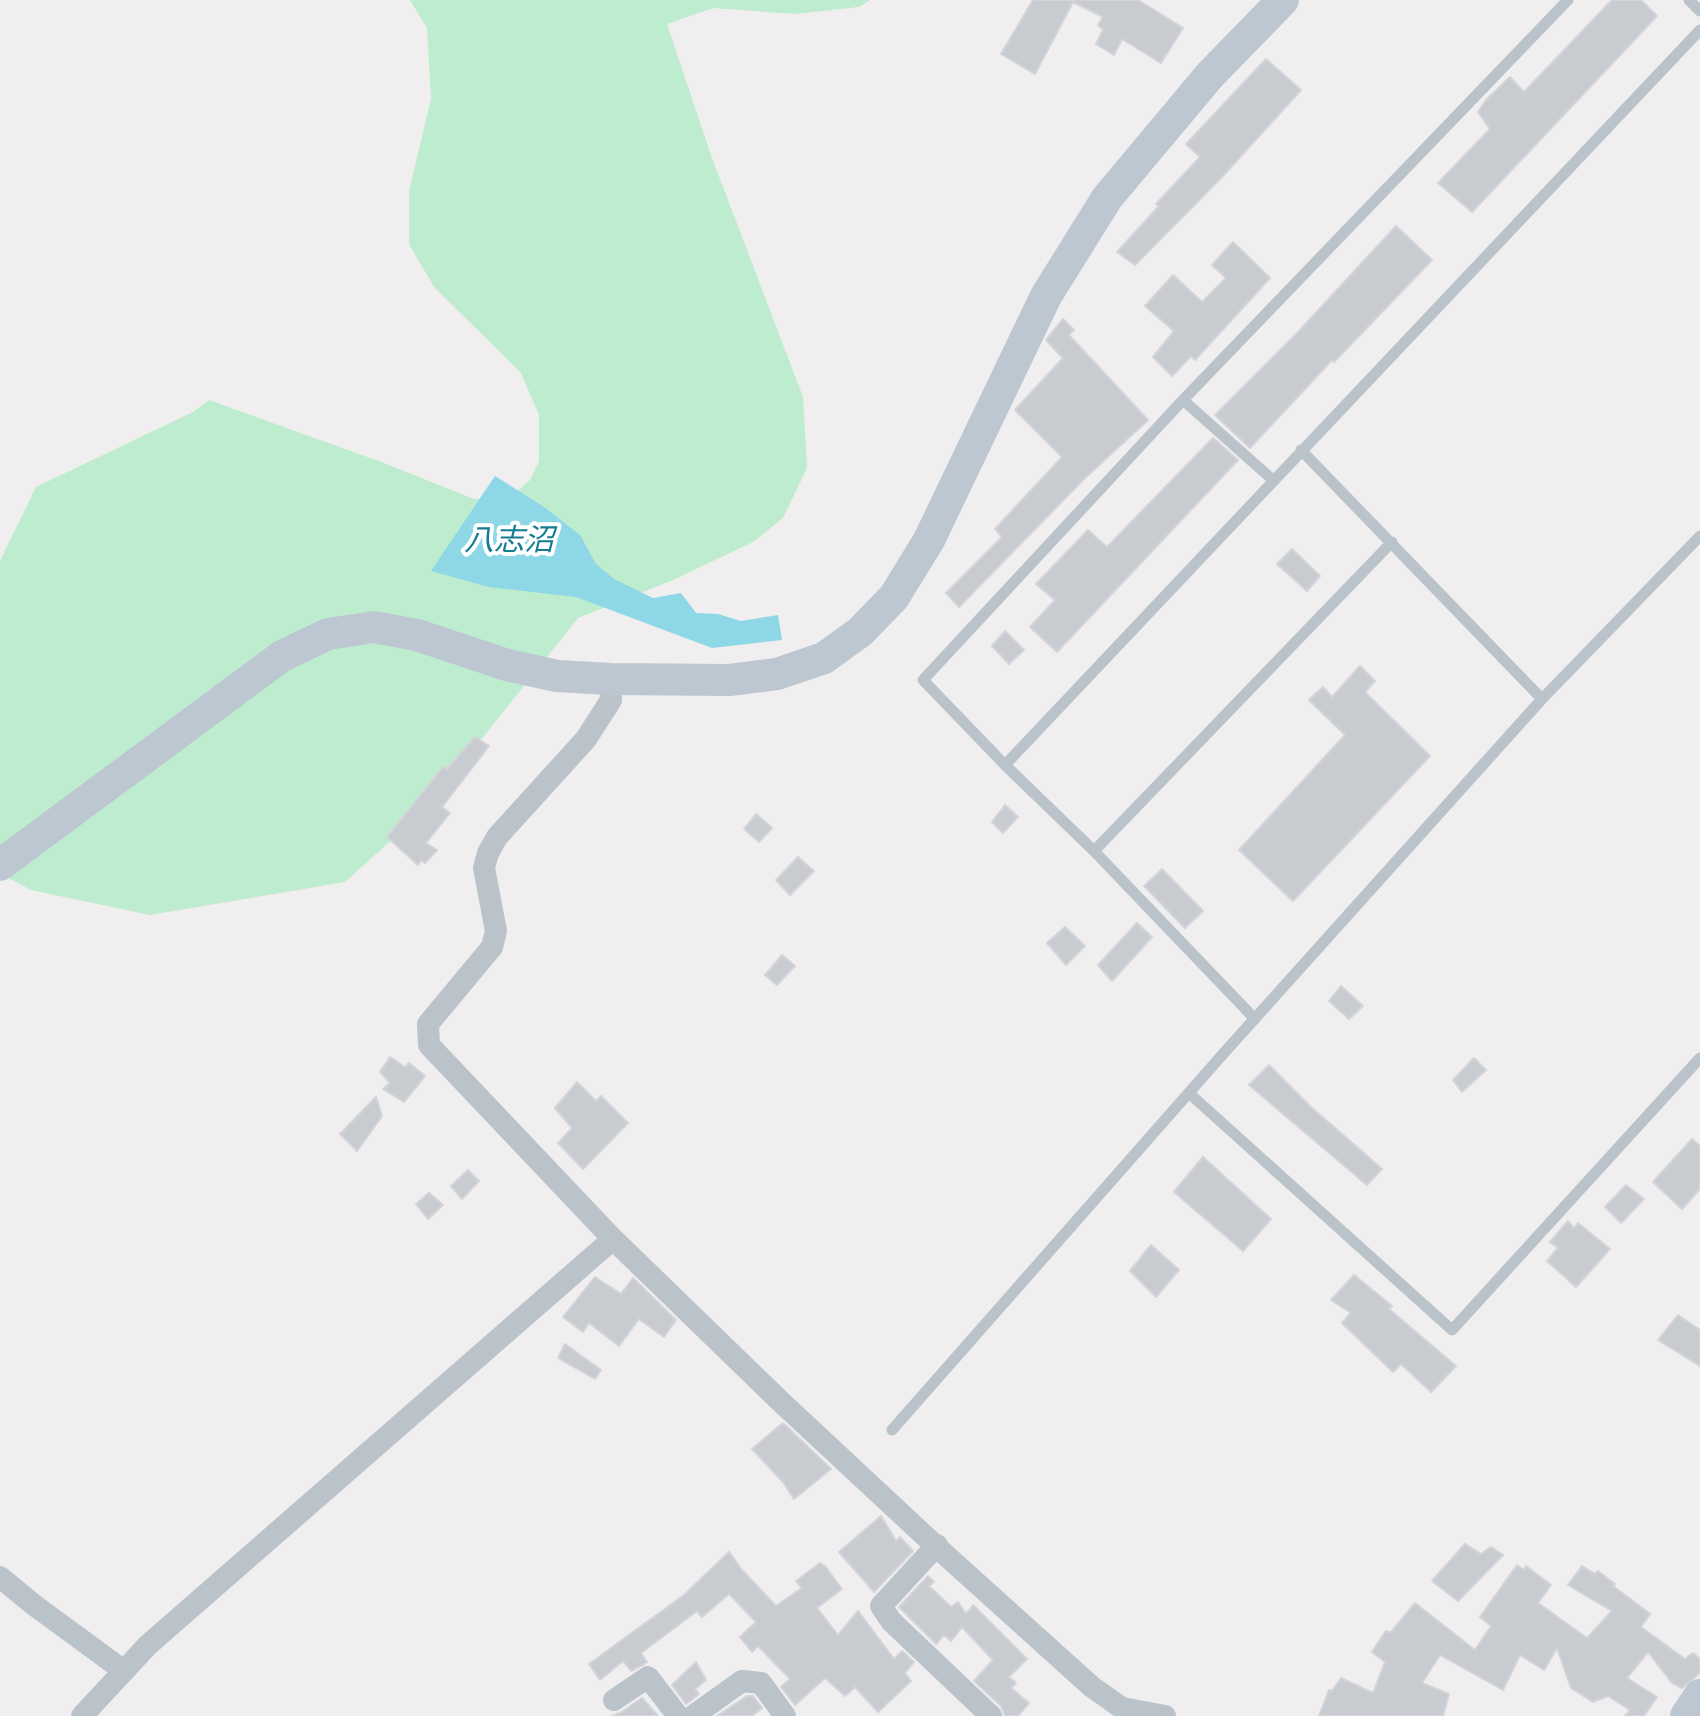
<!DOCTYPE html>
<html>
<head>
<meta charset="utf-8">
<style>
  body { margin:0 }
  canvas { display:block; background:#f0eeee }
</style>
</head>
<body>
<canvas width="1700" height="1716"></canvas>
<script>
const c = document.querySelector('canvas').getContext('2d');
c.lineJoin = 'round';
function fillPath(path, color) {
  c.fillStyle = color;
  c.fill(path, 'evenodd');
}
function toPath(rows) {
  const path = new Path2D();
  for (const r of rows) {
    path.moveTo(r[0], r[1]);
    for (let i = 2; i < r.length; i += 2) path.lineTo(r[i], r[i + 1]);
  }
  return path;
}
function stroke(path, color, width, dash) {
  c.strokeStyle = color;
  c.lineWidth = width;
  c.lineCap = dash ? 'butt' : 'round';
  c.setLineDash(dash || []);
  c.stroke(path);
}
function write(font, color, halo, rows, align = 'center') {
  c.font = font + ' "Noto Sans","Noto Sans JP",sans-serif';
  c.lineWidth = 8;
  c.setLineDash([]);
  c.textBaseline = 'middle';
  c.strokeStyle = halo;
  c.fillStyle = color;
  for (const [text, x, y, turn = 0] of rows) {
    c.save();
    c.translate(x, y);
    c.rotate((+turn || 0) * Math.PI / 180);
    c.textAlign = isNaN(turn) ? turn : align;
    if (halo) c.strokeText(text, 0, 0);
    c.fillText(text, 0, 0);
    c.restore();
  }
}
fillPath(toPath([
  [410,0,870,0,859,7,795,14,713,8,667,24,712,158,803,397,807,468,783,518,753,542,673,580,578,618,425,810,345,882,150,915,31,890,0,874,0,561,36,487,193,412,209,400,384,463,474,499,509,498,530,480,539,461,539,415,521,373,434,287,409,244,409,191,431,99,427,28]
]), '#beecce');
fillPath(toPath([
  [495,476,544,507,580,535,596,564,614,579,653,598,681,593,696,613,718,614,741,621,778,615,782,640,712,648,576,597,489,587,431,571]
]), '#8dd7e7');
const building = toPath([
  [1033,0,1138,0,1183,28,1161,63,1122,39,1114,55,1096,44,1103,30,1098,25,1103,17,1073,2,1035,74,1001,54,1033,0],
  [1612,0,1641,0,1657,16,1472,212,1438,183,1490,129,1478,112,1486,100,1510,77,1524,92,1612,0],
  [1266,59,1301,90,1222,177,1135,265,1117,252,1159,206,1156,204,1200,157,1186,144,1266,59],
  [1396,226,1432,260,1334,362,1332,360,1250,448,1215,415,1299,331,1396,226],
  [1233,242,1270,278,1195,360,1191,356,1172,376,1153,357,1174,331,1145,306,1173,275,1202,302,1226,278,1212,265,1233,242],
  [1063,319,1074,330,1069,335,1148,420,1085,478,959,607,946,593,1002,537,995,529,1062,457,1015,410,1063,358,1046,340,1063,319],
  [1213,438,1238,460,1057,652,1030,627,1055,600,1036,584,1088,530,1107,547,1213,438],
  [1292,549,1320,576,1307,591,1277,564,1292,549],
  [1005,631,1024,650,1009,664,992,646,1005,631],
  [1360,666,1375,681,1365,692,1430,756,1293,901,1239,850,1345,735,1309,700,1323,687,1332,697,1360,666],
  [475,737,489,746,442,807,450,813,426,843,437,850,425,863,421,860,418,865,387,837,443,767,447,769,475,737],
  [1005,805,1018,817,1003,833,992,822,1005,805],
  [756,814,772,828,759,842,744,829,756,814],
  [798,857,814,871,790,895,776,880,798,857],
  [1162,869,1203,911,1185,928,1144,886,1162,869],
  [1137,923,1152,937,1112,981,1098,965,1137,923],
  [1065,927,1085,946,1066,965,1047,943,1065,927],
  [782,955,795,966,777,985,765,975,782,955],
  [1341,986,1363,1006,1349,1019,1329,1001,1341,986],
  [390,1057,405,1067,409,1063,425,1076,404,1102,383,1089,390,1083,380,1072,390,1057],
  [1474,1058,1486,1070,1462,1092,1453,1080,1474,1058],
  [1269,1065,1311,1107,1382,1169,1367,1185,1249,1085,1269,1065],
  [577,1082,596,1101,601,1096,628,1123,583,1169,558,1143,572,1128,555,1108,577,1082],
  [376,1097,382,1116,357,1151,340,1134,376,1097],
  [1692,1139,1700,1146,1700,1189,1682,1209,1653,1182,1692,1139],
  [1203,1157,1271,1219,1243,1251,1174,1192,1203,1157],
  [468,1170,479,1181,462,1199,451,1186,468,1170],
  [1626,1185,1644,1199,1621,1223,1605,1207,1626,1185],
  [429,1193,443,1205,428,1219,416,1204,429,1193],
  [1568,1221,1574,1228,1578,1223,1610,1249,1576,1287,1547,1261,1558,1248,1550,1242,1568,1221],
  [1151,1245,1179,1270,1156,1297,1130,1271,1151,1245],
  [1354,1275,1392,1306,1389,1309,1456,1366,1431,1392,1401,1364,1393,1372,1342,1323,1351,1313,1331,1300,1354,1275],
  [595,1277,621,1294,633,1278,676,1320,664,1337,639,1319,619,1346,589,1323,583,1332,563,1317,595,1277],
  [1678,1315,1700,1330,1700,1366,1658,1340,1678,1315],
  [565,1344,601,1370,595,1379,558,1358,565,1344],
  [783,1423,831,1469,794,1499,783,1482,752,1449,783,1423],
  [881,1516,896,1541,900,1537,913,1551,874,1592,839,1552,881,1516],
  [1465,1544,1481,1554,1491,1547,1503,1555,1458,1601,1432,1581,1465,1544],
  [729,1552,742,1570,776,1606,802,1588,796,1581,820,1563,825,1566,842,1589,817,1608,838,1635,858,1611,894,1659,902,1651,914,1662,905,1673,911,1681,878,1712,855,1687,845,1696,825,1678,795,1705,781,1687,790,1679,758,1646,752,1652,740,1637,756,1622,729,1594,702,1617,697,1611,641,1653,647,1662,644,1664,631,1671,623,1661,600,1680,589,1664,684,1595,729,1552],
  [1517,1565,1524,1570,1526,1566,1551,1585,1538,1603,1587,1638,1612,1611,1568,1585,1582,1566,1595,1574,1598,1571,1615,1584,1613,1586,1650,1614,1641,1627,1685,1659,1693,1653,1700,1659,1700,1673,1682,1688,1672,1683,1648,1652,1627,1678,1657,1697,1644,1716,1625,1716,1630,1710,1608,1696,1593,1702,1571,1688,1557,1648,1544,1670,1520,1655,1503,1690,1440,1655,1422,1683,1449,1694,1443,1716,1319,1716,1329,1690,1332,1691,1341,1678,1373,1693,1385,1662,1372,1652,1386,1631,1390,1633,1415,1603,1475,1650,1491,1626,1480,1617,1517,1565],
  [928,1576,934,1582,929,1586,951,1607,958,1602,966,1614,973,1605,1027,1659,1009,1677,1016,1683,1011,1688,1029,1703,1018,1716,1005,1716,1001,1706,974,1681,993,1660,962,1627,951,1641,944,1635,936,1644,899,1607,928,1576],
  [696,1662,706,1680,695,1689,699,1694,686,1704,672,1685,696,1662],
  [747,1696,753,1696,762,1708,752,1716,717,1716,747,1696],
  [642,1698,658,1716,612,1716,622,1712,642,1698]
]);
fillPath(building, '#c8cbd0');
stroke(building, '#d2d4d9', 2);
stroke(toPath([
  [1689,0,1700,11],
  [1183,400,1274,481],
  [1301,450,1542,699],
  [1005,765,1700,30],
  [1094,851,1392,542],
  [1255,1019,1094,851,1005,765,923,680,1183,400,1568,0],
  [1190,1094,1452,1330,1700,1058],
  [892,1430,1223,1054,1542,699,1700,536]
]), '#bac3ca', 11);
stroke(toPath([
  [610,679,611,700,586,739,497,837,488,853,484,868,496,931,492,947,428,1024,429,1045,613,1239,780,1401,940,1550,1092,1687,1122,1708,1165,1716],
  [937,1545,881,1606,891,1621,991,1716],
  [0,1577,34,1605,124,1671],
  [614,1700,648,1677,678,1716],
  [82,1716,148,1645,613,1239],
  [693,1716,742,1681,761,1683,785,1716]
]), '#bac3ca', 22);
stroke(toPath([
  [0,865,282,656,328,634,374,627,417,635,507,665,557,676,610,679,729,680,777,674,824,658,860,632,894,597,929,540,1046,296,1107,198,1210,75,1283,0],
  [1686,1716,1700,1695]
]), '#bcc7d1', 32);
write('italic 30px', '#147c92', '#fff', [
  ["八志沼",509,541]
]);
</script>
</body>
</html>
